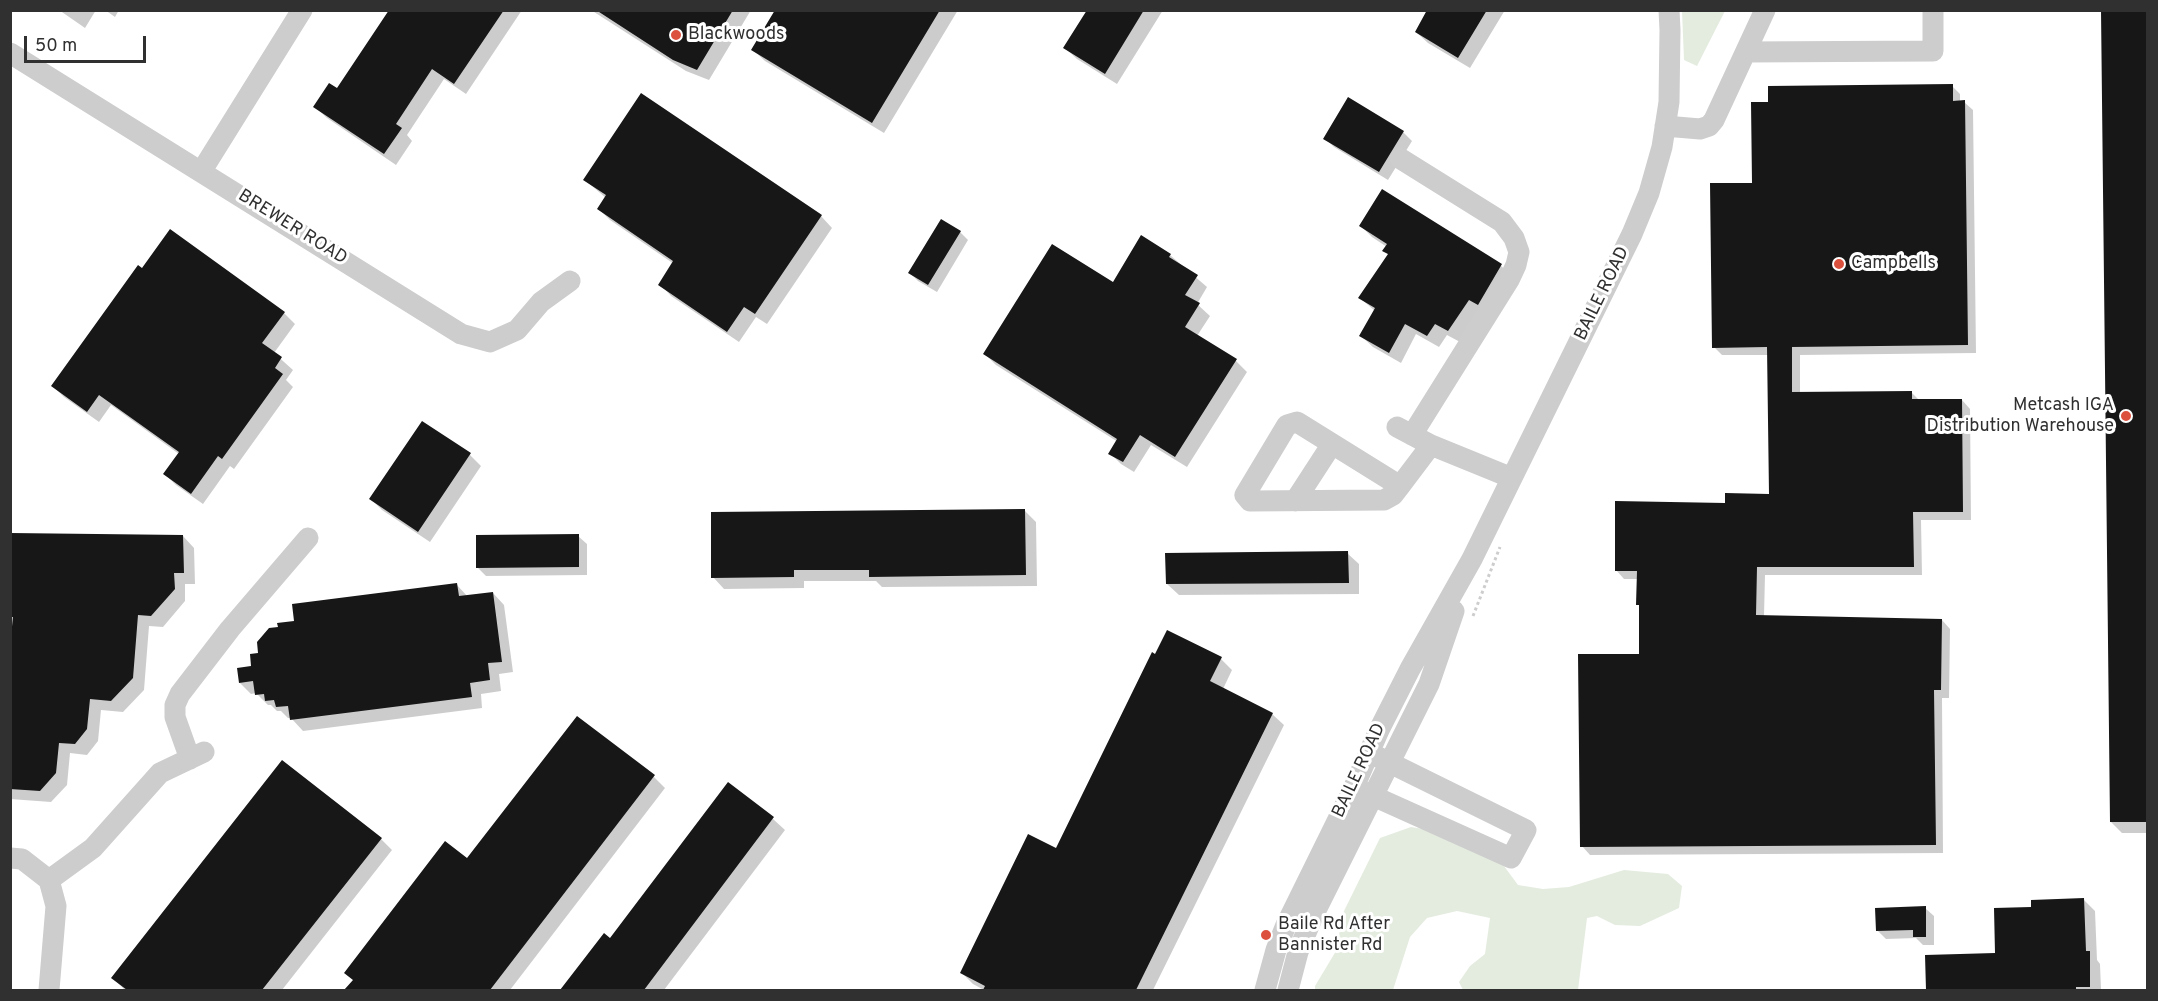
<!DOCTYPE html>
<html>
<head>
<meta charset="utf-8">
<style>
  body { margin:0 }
  #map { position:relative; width:2158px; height:1001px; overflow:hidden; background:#fff; font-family:Overpass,sans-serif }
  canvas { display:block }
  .frame { position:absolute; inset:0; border:12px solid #303030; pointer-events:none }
  .scale { position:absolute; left:24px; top:36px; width:122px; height:27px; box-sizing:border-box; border:3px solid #303030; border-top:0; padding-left:8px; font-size:18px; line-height:21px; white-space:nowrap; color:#303030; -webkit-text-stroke:4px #fff; paint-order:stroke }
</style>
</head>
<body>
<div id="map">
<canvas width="2158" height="1001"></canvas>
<div class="frame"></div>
<div class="scale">50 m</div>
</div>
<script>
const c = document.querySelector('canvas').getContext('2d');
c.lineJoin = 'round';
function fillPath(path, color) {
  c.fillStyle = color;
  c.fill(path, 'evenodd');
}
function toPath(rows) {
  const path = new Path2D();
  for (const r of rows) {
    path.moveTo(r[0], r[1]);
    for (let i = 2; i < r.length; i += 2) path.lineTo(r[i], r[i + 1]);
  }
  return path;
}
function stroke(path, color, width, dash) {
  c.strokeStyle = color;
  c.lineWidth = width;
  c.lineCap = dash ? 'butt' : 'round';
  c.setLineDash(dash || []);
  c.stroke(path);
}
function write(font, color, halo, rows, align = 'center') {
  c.font = font + ' Overpass,sans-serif';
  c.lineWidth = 6;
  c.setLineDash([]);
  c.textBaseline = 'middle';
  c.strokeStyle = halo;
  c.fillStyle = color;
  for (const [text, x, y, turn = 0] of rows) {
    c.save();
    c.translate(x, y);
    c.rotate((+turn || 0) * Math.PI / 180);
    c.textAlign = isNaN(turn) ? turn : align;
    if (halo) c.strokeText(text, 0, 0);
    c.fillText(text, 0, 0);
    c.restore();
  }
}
fillPath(toPath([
  [1682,11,1725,11,1697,66,1684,60],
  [1411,827,1441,832,1504,866,1518,885,1543,889,1569,887,1624,870,1668,874,1682,886,1679,908,1640,926,1615,925,1597,916,1587,918,1578,990,1463,990,1459,982,1470,966,1485,954,1490,918,1457,911,1427,918,1410,937,1393,990,1315,990,1315,986,1336,951,1343,913,1380,838]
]), '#e4ecdf');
fillPath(toPath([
  [59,10,96,10,85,28],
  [105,10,119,10,115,17],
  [391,10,522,10,466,94,444,79,407,135,412,141,396,165,327,118,315,107,337,90],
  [591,10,751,10,709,80,686,71],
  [777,10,958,10,884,133,765,61,753,50],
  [1088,10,1163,10,1117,84,1077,59,1065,48],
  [1429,10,1505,10,1470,68,1428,43,1416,32],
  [2148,10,2148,833,2122,833,2111,822],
  [1952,86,1960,94,1960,102,1964,102,1973,110,1976,353,1800,355,1800,393,1912,393,1920,401,1962,400,1970,409,1971,520,1921,520,1922,575,1765,575,1764,616,1942,620,1950,629,1949,698,1942,698,1943,853,1590,855,1582,846,1640,656,1641,607,1638,604,1638,579,1624,579,1616,570,1727,504,1771,495,1769,355,1722,355,1714,347,1753,184],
  [1349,100,1403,132,1412,141,1388,180,1334,147,1325,138],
  [585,180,821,216,832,228,767,324,756,317,739,342,671,296,660,284,674,264,610,220,599,209,606,198],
  [1382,191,1501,266,1513,277,1460,342,1447,335,1439,347,1416,334,1401,363,1373,347,1361,336,1375,311,1360,298,1389,255,1384,251,1387,247,1372,237,1361,226],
  [960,232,968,240,937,292,918,281,910,273],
  [1170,255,1207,287,1197,304,1210,316,1197,336,1236,361,1247,372,1187,467,1151,445,1134,472,1121,464,1110,453,1118,442,996,365,985,354],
  [284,313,295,324,274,353,293,370,286,380,293,387,234,469,230,466,203,504,176,485,165,474,179,454,111,405,99,422,64,397,53,386],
  [423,423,470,455,481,466,430,542,382,510,371,499],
  [1025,511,1036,522,1037,586,882,587,876,581,804,581,804,588,724,589,713,577],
  [10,535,183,536,194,548,195,584,185,584,185,601,163,627,149,626,144,690,123,712,101,710,98,741,87,755,70,753,67,785,51,802,10,799,10,663,13,627,10,627],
  [578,536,587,544,587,575,486,576,478,568],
  [1347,553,1359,564,1359,594,1179,595,1167,584],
  [457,585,468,597,493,593,504,605,513,672,499,674,501,691,481,694,482,708,303,731,291,718,288,718,281,711,277,711,271,705,268,705,256,693,251,694,240,683,253,667],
  [1221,659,1232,670,1223,689,1272,714,1284,725,1153,990,984,990,973,984,962,973,1057,850],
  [577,718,654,777,665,788,510,990,346,990,468,860],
  [728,784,773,819,785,830,664,990,562,990,604,935,611,940],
  [381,839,392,850,282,990,123,990,124,989,113,978],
  [2084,900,2095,911,2097,960,2100,964,2101,990,1927,989,1997,955,2032,909],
  [1925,908,1934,916,1934,945,1923,945,1916,938,1886,939,1877,930]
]), '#0003');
fillPath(toPath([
  [389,10,504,10,454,84,432,69,396,124,402,128,384,154,313,107,329,83,337,88],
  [596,10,733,10,697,70,673,60],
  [775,10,940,10,872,123,751,50],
  [1087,10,1144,10,1105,74,1063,48],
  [1427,10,1487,10,1458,58,1415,32],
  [2101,10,2148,10,2148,822,2110,822],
  [1953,84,1953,101,1965,100,1968,345,1792,347,1792,392,1912,391,1912,399,1962,399,1963,512,1913,512,1914,567,1757,567,1756,615,1942,619,1941,690,1934,690,1936,845,1580,847,1578,654,1639,654,1639,605,1636,605,1637,571,1615,571,1615,501,1725,503,1725,493,1769,494,1767,347,1712,348,1710,183,1752,183,1751,102,1768,102,1768,86],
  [641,93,822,215,755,314,744,307,727,332,658,285,673,261,597,209,606,195,583,180],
  [1348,97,1404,131,1379,172,1323,139],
  [1382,189,1502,264,1478,305,1469,300,1448,331,1435,324,1427,336,1405,324,1389,353,1359,336,1375,308,1358,298,1388,254,1382,251,1387,244,1359,226],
  [941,219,961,231,928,285,908,273],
  [170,229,285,312,262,343,282,357,275,368,283,374,222,459,218,456,191,494,163,474,179,452,99,395,87,412,51,386,138,265,142,268],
  [1141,235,1171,254,1169,257,1198,275,1185,295,1200,303,1185,327,1237,359,1175,457,1140,435,1123,462,1108,454,1117,439,983,354,1052,244,1113,282],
  [422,421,471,453,418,532,369,499],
  [1025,509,1026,575,869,577,869,570,794,570,794,577,711,578,711,512],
  [10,533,183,535,184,573,174,573,175,589,151,616,138,615,133,678,111,701,90,699,87,729,75,744,59,743,56,773,40,791,10,789,10,645,13,617,10,617],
  [579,534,579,567,476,568,476,535],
  [1348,551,1349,583,1166,584,1165,553],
  [457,583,459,596,493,592,502,662,488,663,490,680,470,683,472,697,290,720,288,706,276,707,274,700,265,701,264,694,255,695,253,681,239,683,237,668,251,666,250,654,258,653,257,642,269,628,278,627,277,623,294,621,292,604],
  [1167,630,1222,657,1210,681,1273,713,1136,990,983,990,985,986,960,973,1028,834,1056,848,1152,652,1155,654],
  [577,716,655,775,490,990,344,990,353,980,344,973,445,841,467,858],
  [282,760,382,838,262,990,127,990,111,978],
  [728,782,774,817,644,990,560,990,604,933,610,938],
  [2084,898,2086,951,2090,951,2090,987,2076,987,2076,990,1926,990,1925,955,1995,953,1994,908,2031,907,2031,900],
  [1926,906,1926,937,1913,937,1913,930,1876,931,1875,908]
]), '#171717');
stroke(toPath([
  [1473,616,1500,547]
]), '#cdcdcd', 3, [3, 3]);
stroke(toPath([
  [1746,52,1933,51,1933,10],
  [10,53,461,334,490,342,517,330,541,302,570,281],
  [1665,126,1700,129,1709,126,1714,120,1765,10],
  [1401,159,1502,222,1514,238,1519,252,1516,265,1509,280,1412,435],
  [201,172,302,10],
  [1397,427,1431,445,1512,478],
  [1400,486,1297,422,1287,425,1245,495,1250,501,1384,500,1393,495,1400,486,1431,445],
  [1295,501,1332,444],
  [190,759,175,717,175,705,180,694,230,629,308,538],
  [1362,791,1511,858,1526,830,1378,757],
  [10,858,22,859,49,880,56,906,49,990],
  [49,880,93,848,160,773,204,752],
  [1265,990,1276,950,1286,925,1354,787,1379,730,1410,669,1472,559,1632,234,1649,193,1662,147,1669,102,1670,30,1669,10],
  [1288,990,1298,952,1314,914,1429,684,1454,611]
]), '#cdcdcd', 21);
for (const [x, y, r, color] of [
  [676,35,6,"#dc513e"],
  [1839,264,6,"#dc513e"],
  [2126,416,6,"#dc513e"],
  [1266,935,6,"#dc513e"]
]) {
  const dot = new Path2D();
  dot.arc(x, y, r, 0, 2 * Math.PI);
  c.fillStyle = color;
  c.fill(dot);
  stroke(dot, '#fff', 2);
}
write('18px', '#303030', '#fff', [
  ["Blackwoods",688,35],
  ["Campbells",1851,264],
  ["Metcash IGA",2114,406,"right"],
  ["Distribution Warehouse",2114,427,"right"],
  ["Baile Rd After",1278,925],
  ["Bannister Rd",1278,946]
], 'left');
write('18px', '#303030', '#fff', [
  ["BREWER ROAD",292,228,32],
  ["BAILE ROAD",1603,294,-64],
  ["BAILE ROAD",1360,771,-65]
]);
</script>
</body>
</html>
